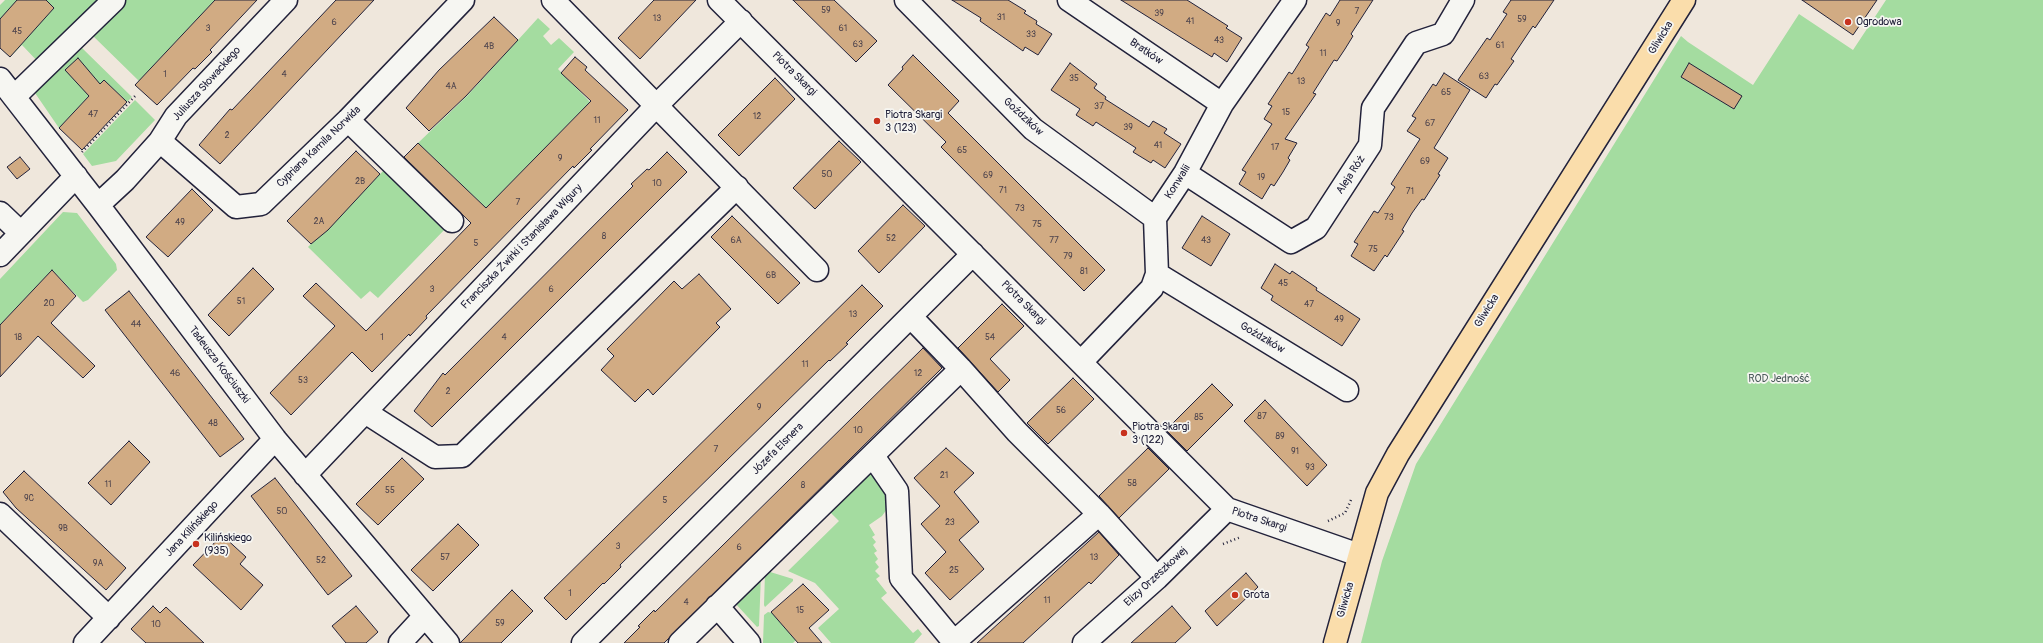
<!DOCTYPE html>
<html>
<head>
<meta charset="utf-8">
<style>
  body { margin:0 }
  canvas { display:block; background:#efe7dc }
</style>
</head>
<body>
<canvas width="2043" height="643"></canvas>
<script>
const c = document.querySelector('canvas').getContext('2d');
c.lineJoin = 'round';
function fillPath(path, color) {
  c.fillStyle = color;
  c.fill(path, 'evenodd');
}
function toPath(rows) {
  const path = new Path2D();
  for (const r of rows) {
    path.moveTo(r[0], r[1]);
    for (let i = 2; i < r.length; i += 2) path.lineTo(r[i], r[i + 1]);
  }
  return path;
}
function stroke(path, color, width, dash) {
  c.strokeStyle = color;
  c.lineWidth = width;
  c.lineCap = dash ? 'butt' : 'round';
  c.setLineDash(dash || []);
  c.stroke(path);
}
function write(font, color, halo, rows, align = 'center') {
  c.font = font + ' Pangolin,sans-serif';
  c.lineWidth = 3.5;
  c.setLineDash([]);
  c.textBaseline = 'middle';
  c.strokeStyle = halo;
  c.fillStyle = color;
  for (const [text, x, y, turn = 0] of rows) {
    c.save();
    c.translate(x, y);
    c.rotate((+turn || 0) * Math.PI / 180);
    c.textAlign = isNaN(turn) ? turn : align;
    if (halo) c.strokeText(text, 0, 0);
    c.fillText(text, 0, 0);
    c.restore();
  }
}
fillPath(toPath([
  [5,0,107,0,41,65,22,45,10,57,0,48,0,5],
  [124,0,215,0,139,81,91,34],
  [1886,0,2043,0,2043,643,1361,643,1382,561,1416,464,1681,36,1688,42,1753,85,1799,14,1853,50],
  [538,18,550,29,543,36,551,45,559,38,574,52,558,69,590,102,486,208,418,143,467,96],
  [82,48,132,97,127,102,104,80,59,128,35,93],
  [135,100,155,120,116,161,92,166,83,154],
  [387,167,448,226,378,298,370,291,361,299,308,247],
  [63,212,77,213,116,264,117,270,88,300,83,302,52,270,0,325,0,279],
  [869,469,886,482,887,509,882,516,869,525,875,535,872,537,876,542,873,545,877,551,874,553,878,559,875,562,879,567,875,571,880,576,876,579,887,593,881,598,913,633,918,629,922,634,914,643,831,643,818,628,839,609,815,583,788,571,839,521,825,507],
  [767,571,793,579,793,581,765,607,764,605,765,573],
  [761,575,759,626,757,627,734,602],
  [768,612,772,613,796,640,793,643,763,643,764,615]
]), '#a4dca0');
const building = toPath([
  [17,0,46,0,54,8,10,57,0,48,0,19,17,0],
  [215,0,257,0,210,50,212,52,195,69,193,68,157,105,135,85,215,0],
  [336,0,374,0,220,164,199,145,230,109,232,110,336,0],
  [654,0,696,0,640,59,618,38,654,0],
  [793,0,834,0,877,41,856,62,793,0],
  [952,0,1008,0,1026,11,1024,13,1037,21,1036,24,1052,34,1038,55,1025,47,1023,51,980,21,981,18,952,0],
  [1121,0,1187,0,1228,26,1226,28,1242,38,1227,62,1214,53,1212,57,1121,0],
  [1340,0,1373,0,1351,34,1353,36,1345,49,1337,61,1334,60,1313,93,1316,94,1285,139,1297,143,1288,158,1290,160,1283,172,1274,186,1271,184,1262,199,1239,184,1246,172,1242,170,1272,124,1264,119,1272,106,1268,104,1289,72,1292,74,1309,47,1306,45,1326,13,1330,16,1340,0],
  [1511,0,1554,0,1535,28,1533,26,1511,59,1514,61,1497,85,1495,84,1486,98,1458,80,1487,38,1490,40,1507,14,1503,12,1511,0],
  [1802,0,1877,0,1853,35,1802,0],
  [494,17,518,40,466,96,429,131,406,108,439,70,494,17],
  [913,55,959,101,948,113,1105,270,1084,291,941,147,946,142,888,85,903,69,902,67,913,55],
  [575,57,587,67,585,70,628,110,590,149,592,150,574,168,573,166,426,316,427,318,410,336,409,334,372,372,352,352,291,415,270,393,335,326,303,296,316,283,366,331,471,223,404,157,418,143,486,208,591,101,561,73,575,57],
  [78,58,100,84,104,80,127,102,82,150,59,128,89,96,65,70,78,58],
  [1070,63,1097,84,1094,88,1106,97,1105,99,1149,127,1153,121,1167,129,1164,133,1181,144,1165,168,1153,160,1151,163,1133,152,1136,148,1096,122,1093,126,1076,115,1080,109,1051,90,1070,63],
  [1689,63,1742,96,1734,109,1681,77,1689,63],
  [1444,73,1470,90,1434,148,1448,158,1438,174,1440,175,1424,200,1422,199,1412,213,1402,230,1404,231,1387,257,1385,255,1374,271,1351,256,1358,244,1354,242,1374,211,1378,213,1395,187,1391,184,1420,139,1407,131,1416,118,1412,116,1433,84,1436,86,1444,73],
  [775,78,795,99,739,156,718,135,775,78],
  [839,141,861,162,815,209,793,188,839,141],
  [356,151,380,174,328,230,311,244,287,221,356,151],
  [667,152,687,172,432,427,414,411,443,373,445,375,633,186,631,184,647,169,649,170,667,152],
  [20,157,30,169,17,179,7,167,20,157],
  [192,189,213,210,168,257,146,237,192,189],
  [903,205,925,226,879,273,858,251,903,205],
  [732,216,800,283,778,304,711,237,732,216],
  [1202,216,1230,234,1211,266,1182,248,1202,216],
  [1275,264,1290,274,1292,271,1317,288,1316,290,1360,319,1342,346,1271,300,1273,296,1261,288,1275,264],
  [253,268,274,289,229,336,208,315,253,268],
  [52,270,76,296,51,323,95,366,83,378,38,336,0,377,0,325,52,270],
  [699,274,731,309,716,323,720,327,653,395,648,389,635,402,601,370,614,356,607,349,674,281,682,289,699,274],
  [862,285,883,306,846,343,848,344,830,361,829,360,620,565,621,567,604,584,603,583,566,620,544,598,862,285],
  [129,291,244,439,220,457,105,310,129,291],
  [1002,304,1024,326,990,359,1010,380,998,392,958,348,1002,304],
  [923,348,942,368,664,643,624,643,640,627,638,626,654,610,655,612,923,348],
  [1073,378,1094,399,1048,444,1027,423,1073,378],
  [1212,384,1233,405,1187,451,1166,430,1212,384],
  [1265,400,1327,465,1307,486,1244,421,1265,400],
  [129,441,150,462,111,505,88,483,129,441],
  [946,448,974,473,954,492,979,522,959,540,984,569,950,600,925,573,946,552,921,524,940,506,914,478,946,448],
  [1148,448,1169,469,1119,518,1099,496,1148,448],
  [402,458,424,479,378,525,356,504,402,458],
  [24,471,126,568,106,590,16,508,3,492,24,471],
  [275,478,352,576,328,595,251,496,275,478],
  [458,524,479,545,433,591,411,570,458,524],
  [1099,532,1119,555,1091,584,1089,582,1023,643,977,643,1099,532],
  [222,535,246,557,240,564,263,585,241,610,193,565,222,535],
  [1246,573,1258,587,1217,626,1205,611,1246,573],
  [803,584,829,610,809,628,822,643,798,643,771,612,803,584],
  [512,590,533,611,501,643,460,643,512,590],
  [153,606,160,613,166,607,204,643,146,643,131,629,153,606],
  [356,606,378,632,366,643,346,643,332,626,356,606],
  [1172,606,1191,628,1175,643,1131,643,1172,606]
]);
fillPath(building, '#d1ab83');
stroke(building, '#22223b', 1);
const minor = toPath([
  [553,0,817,270],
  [719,0,1227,509,1359,555],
  [906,0,1033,129,1155,218],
  [1069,0,1222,104],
  [0,79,98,205,275,439,448,643],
  [14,97,114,0],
  [348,120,452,221],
  [160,141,236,207,261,204,348,120,463,0],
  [1185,173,1291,242,1316,228,1370,145,1373,108,1416,43,1443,34,1463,0],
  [98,205,125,180,160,141,176,116,286,0],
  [0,213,21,233],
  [0,255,76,176],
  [1157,274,1347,390],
  [911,317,961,369,1017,432,1099,514,1157,578],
  [1081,362,1152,288,1157,274,1155,218,1185,173,1222,104,1295,0],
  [365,412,435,457,462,456,737,187],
  [873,456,897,491,901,578,954,642],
  [305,475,656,106,741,21],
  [0,514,109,618],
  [717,606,749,643],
  [85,643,275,439],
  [400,643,424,617],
  [583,643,973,254],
  [680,643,961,369],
  [953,643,1099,514],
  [1084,643,1157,578,1227,509]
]);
const major = toPath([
  [1335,643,1377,493,1398,454,1684,0]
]);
stroke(minor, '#22223b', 25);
stroke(major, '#22223b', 25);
stroke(toPath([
  [82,152,137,94],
  [1328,521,1345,513,1351,500],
  [1223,544,1241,537]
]), '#22223b', 2.5, [1, 3]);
stroke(minor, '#f6f6f2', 22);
stroke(major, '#faddab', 22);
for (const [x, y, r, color] of [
  [1848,22,4,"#c8321e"],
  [877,121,4,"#c8321e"],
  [1124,433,4,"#c8321e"],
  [196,544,4,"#c8321e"],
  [1235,595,4,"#c8321e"]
]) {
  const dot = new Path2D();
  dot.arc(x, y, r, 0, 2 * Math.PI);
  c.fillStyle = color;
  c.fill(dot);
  stroke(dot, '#f6f6f2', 1.5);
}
write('9px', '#4e444d', null, [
  ["59",826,11],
  ["7",1357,12],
  ["39",1159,14],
  ["31",1001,18],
  ["13",657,19],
  ["59",1522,20],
  ["41",1190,22],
  ["6",334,23],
  ["9",1338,24],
  ["3",208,29],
  ["61",843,29],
  ["45",17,32],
  ["33",1031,35],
  ["43",1219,41],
  ["63",858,45],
  ["61",1500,46],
  ["4B",489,47],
  ["11",1323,54],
  ["1",165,75],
  ["4",284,75],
  ["63",1484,77],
  ["35",1074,79],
  ["13",1301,82],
  ["4A",451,87],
  ["65",1446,93],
  ["37",1099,107],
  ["15",1286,113],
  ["47",93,115],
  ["12",757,117],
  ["11",597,121],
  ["67",1430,124],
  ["39",1128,128],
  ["2",227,136],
  ["41",1158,146],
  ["17",1275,148],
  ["65",962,151],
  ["9",560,159],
  ["69",1425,162],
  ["50",827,175],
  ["69",988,176],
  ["19",1261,178],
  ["2B",360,182],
  ["10",657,184],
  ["71",1003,191],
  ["71",1410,192],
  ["7",518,203],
  ["73",1020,209],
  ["73",1389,218],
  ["2A",319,222],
  ["49",180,223],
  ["75",1037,225],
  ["8",604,237],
  ["52",891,239],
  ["6A",736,241],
  ["77",1054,241],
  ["43",1206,241],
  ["5",476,244],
  ["75",1373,250],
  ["79",1068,257],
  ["81",1084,272],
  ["6B",771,276],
  ["45",1283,284],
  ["3",432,290],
  ["6",551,290],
  ["51",241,302],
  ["20",49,304],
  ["47",1309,305],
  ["13",853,315],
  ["49",1339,320],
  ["44",136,325],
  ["18",18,338],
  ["1",382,338],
  ["4",504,338],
  ["54",990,338],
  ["11",805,365],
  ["46",175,374],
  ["12",918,374],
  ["53",303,381],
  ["2",448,392],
  ["9",759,408],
  ["56",1061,411],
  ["87",1262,417],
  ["85",1199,418],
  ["48",213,424],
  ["10",858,431],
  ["89",1280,437],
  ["7",716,450],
  ["91",1295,452],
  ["93",1310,468],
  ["21",944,476],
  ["58",1132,484],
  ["11",108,485],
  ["8",803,486],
  ["55",390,491],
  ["9C",29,499],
  ["5",665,501],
  ["50",282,512],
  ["23",950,523],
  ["9B",63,529],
  ["3",618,547],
  ["6",739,548],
  ["57",445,558],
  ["13",1094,558],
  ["52",321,561],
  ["9A",98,564],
  ["25",954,571],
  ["1",570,594],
  ["11",1047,601],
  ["4",686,603],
  ["15",800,611],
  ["59",500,624],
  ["10",156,625]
]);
write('11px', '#22223b', '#f6f6f2', [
  ["Ogrodowa",1856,22],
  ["Piotra Skargi",885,115],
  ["3 (123)",885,128],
  ["Piotra Skargi",1132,427],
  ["3 (122)",1132,440],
  ["Kilińskiego",204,538],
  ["(935)",204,551],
  ["Grota",1243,595]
], 'left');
write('11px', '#22223b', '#f6f6f2', [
  ["Gliwicka",1661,38,-58],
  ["Bratków",1146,52,34],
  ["Piotra Skargi",794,74,45],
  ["Juliusza Słowackiego",207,84,-48],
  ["Goździków",1023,117,43],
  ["Cypriana Kamila Norwida",319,147,-44],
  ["Aleja Róż",1351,175,-57],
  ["Konwalii",1178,182,-58],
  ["Franciszka Żwirki i Stanisława Wigury",522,247,-46],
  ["Piotra Skargi",1023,303,45],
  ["Gliwicka",1487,311,-58],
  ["Goździków",1262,338,31],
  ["Tadeusza Kościuszki",219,365,53],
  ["Józefa Elsnera",778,449,-45],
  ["Piotra Skargi",1259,520,18],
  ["Jana Kilińskiego",192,529,-47],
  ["Elizy Orzeszkowej",1156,577,-43],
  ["Gliwicka",1346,600,-74]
]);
write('11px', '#495a59', '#f6f6f2', [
  ["ROD Jedność",1779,379]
]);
</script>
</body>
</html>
